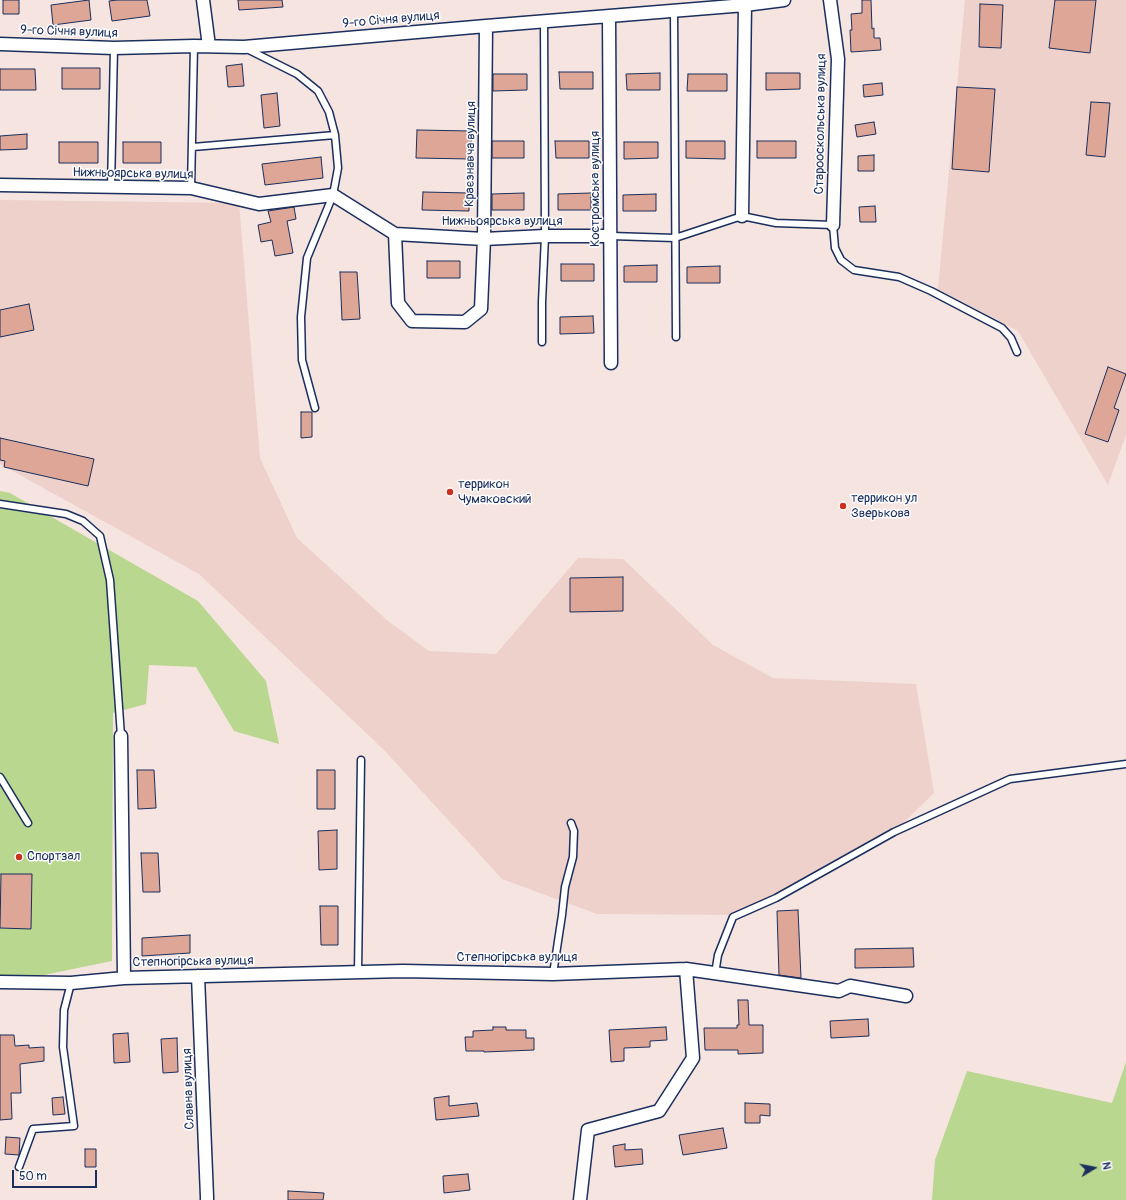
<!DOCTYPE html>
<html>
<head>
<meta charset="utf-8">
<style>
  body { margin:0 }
  #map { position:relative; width:1126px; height:1200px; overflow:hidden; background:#f5e4e0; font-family:Pangolin,sans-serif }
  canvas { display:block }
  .north { position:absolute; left:1074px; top:1148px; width:40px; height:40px; -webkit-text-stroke:3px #fff; paint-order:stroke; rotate:80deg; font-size:11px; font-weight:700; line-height:16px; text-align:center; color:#1b2f5e }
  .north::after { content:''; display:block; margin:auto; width:14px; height:18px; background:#1b2f5e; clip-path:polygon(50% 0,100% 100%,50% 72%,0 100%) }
  .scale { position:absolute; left:12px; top:1170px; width:85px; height:18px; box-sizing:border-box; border:2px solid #1b2f5e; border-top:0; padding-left:5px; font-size:12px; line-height:14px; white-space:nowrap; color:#1b2f5e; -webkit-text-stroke:3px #fff; paint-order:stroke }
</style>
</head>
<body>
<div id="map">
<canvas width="1126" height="1200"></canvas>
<div class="north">N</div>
<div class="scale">50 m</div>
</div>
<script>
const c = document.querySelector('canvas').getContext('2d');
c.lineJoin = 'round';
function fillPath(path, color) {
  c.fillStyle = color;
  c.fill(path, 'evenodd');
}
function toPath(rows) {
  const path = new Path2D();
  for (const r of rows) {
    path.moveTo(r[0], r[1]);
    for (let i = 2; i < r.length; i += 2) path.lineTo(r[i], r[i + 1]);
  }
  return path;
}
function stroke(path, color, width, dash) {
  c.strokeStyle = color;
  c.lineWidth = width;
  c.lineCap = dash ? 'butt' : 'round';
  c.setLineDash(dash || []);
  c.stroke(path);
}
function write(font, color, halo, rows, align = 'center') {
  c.font = font + ' Pangolin,sans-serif';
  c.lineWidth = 3;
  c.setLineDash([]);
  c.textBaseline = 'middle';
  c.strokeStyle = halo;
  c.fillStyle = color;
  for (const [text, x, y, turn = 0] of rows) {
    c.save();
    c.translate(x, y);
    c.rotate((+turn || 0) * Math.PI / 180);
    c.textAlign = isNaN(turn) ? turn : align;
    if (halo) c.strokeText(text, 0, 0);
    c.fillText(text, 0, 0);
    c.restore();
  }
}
fillPath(toPath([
  [965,0,1126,0,1126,435,1108,485,1018,331,938,289],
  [0,200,239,203,260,458,297,538,388,621,429,651,496,654,578,558,623,559,713,645,773,678,916,684,934,793,894,832,741,915,597,914,502,879,385,751,199,574,0,464]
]), '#eed1ca');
fillPath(toPath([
  [0,491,10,493,198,601,266,681,279,744,234,731,196,667,149,665,146,704,113,713,112,961,0,984],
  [1126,1062,1126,1200,932,1200,935,1160,967,1071,1112,1103]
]), '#bad78f');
const building = toPath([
  [3,0,19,0,19,14,3,14,3,0],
  [89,0,91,20,53,25,51,5,89,0],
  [117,0,147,0,150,16,112,21,109,1,117,0],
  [238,0,282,0,283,7,239,10,238,0],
  [862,0,871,0,872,29,874,28,874,38,880,38,881,50,851,52,850,30,852,30,851,14,862,13,862,0],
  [1055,0,1096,0,1090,53,1049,48,1055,0],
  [980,4,1003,5,1001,48,979,47,980,4],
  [242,64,244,86,228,87,226,66,242,64],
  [62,68,100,68,100,89,62,89,62,68],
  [0,69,35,69,36,90,0,90,0,69],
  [559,72,593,72,593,89,560,89,559,72],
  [660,73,660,90,627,90,626,74,660,73],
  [766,73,800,73,800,89,766,90,766,73],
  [493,74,527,74,527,90,493,91,493,74],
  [688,74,727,74,727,91,687,91,688,74],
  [882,83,883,95,864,97,863,85,882,83],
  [957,87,995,89,989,172,952,169,957,87],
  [277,93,280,126,264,128,261,95,277,93],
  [1091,102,1110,103,1105,157,1086,155,1091,102],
  [874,122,876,134,857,137,855,125,874,122],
  [417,130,471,131,471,159,416,158,417,130],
  [27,134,27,149,0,150,0,136,27,134],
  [492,141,524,141,524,158,492,158,492,141],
  [555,141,589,141,589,158,556,158,555,141],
  [686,141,725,141,725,159,686,158,686,141],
  [757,141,796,141,796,158,757,158,757,141],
  [59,142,98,142,98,163,59,163,59,142],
  [123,142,161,142,161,163,123,163,123,142],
  [624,142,658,142,658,158,624,159,624,142],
  [874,155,874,171,858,171,858,156,874,155],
  [321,157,323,178,265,185,262,164,321,157],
  [423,192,469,193,469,211,422,210,423,192],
  [524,193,524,210,492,210,492,194,524,193],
  [591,193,591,210,558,210,558,194,591,193],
  [656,194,656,211,623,211,623,195,656,194],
  [875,206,876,222,860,222,859,207,875,206],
  [294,207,296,219,287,221,293,253,275,256,272,240,261,242,258,225,271,222,268,211,294,207],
  [427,261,460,261,460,278,427,278,427,261],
  [561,264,594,264,594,281,561,281,561,264],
  [657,265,657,282,624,282,624,266,657,265],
  [720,266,720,283,687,283,687,267,720,266],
  [340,272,357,272,360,319,342,320,340,272],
  [29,304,34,330,0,337,0,310,29,304],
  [593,316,594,333,560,334,560,317,593,316],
  [1108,367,1126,374,1114,408,1119,410,1108,442,1085,434,1108,367],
  [301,412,312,412,312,437,301,438,301,412],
  [0,438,94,459,88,486,4,467,5,461,0,460,0,438],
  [623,577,623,611,570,612,570,578,623,577],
  [137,770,154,770,156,808,138,809,137,770],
  [317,770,335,770,335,809,317,809,317,770],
  [337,830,337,869,319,870,318,831,337,830],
  [141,853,158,853,160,892,143,892,141,853],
  [1,874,32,874,31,929,0,928,1,874],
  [320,906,338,906,338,945,321,945,320,906],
  [798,910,801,978,779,975,777,911,798,910],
  [190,935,190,953,142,956,142,938,190,935],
  [913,948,914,967,855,968,855,949,913,948],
  [738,1000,748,1000,749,1025,763,1025,763,1053,738,1054,738,1050,705,1050,704,1028,737,1028,737,1025,739,1025,738,1000],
  [868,1019,869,1036,831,1038,830,1021,868,1019],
  [493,1027,506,1027,506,1030,526,1030,526,1038,534,1038,534,1050,484,1052,484,1051,466,1051,465,1037,473,1037,473,1031,493,1030,493,1027],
  [666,1027,667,1040,650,1041,650,1047,624,1048,624,1061,611,1062,609,1030,666,1027],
  [128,1033,130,1062,114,1063,113,1034,128,1033],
  [0,1035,14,1035,15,1046,29,1045,29,1048,44,1047,44,1061,20,1064,21,1093,11,1093,12,1119,0,1120,0,1035],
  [177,1038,178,1072,163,1073,161,1039,177,1038],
  [449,1096,449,1106,477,1103,479,1116,436,1120,434,1098,449,1096],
  [63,1097,65,1114,53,1115,52,1098,63,1097],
  [745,1103,770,1104,770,1116,760,1115,760,1123,745,1123,745,1103],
  [723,1128,727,1148,683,1155,679,1135,723,1128],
  [6,1137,20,1138,19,1155,5,1154,6,1137],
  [625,1144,625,1150,642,1149,643,1164,615,1167,613,1146,625,1144],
  [85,1149,96,1149,96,1167,85,1167,85,1149],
  [468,1174,470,1190,444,1193,443,1176,468,1174],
  [288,1191,324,1193,323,1200,288,1200,288,1191]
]);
fillPath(building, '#dda696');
stroke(building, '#1b2f5e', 1);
const service = toPath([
  [674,10,676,337],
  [247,49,297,74,318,91,329,112,335,135,338,168,333,195,307,258,301,317,302,360,315,408],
  [193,147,335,135],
  [111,188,114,48],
  [191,188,194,46],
  [611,236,675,238,742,216,776,223,833,225,835,248,841,260,854,270,899,277,931,291,1002,328,1011,338,1017,352],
  [542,342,542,302,545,236,544,21],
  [0,504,66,514,83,521,100,536,110,580,121,736],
  [0,777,28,823],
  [358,972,361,760],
  [553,974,562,915,565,887,573,857,574,831,571,823],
  [715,974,718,955,733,917,776,898,894,832,1010,779,1126,764],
  [19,1167,33,1129,74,1126,63,1047,64,1010,71,983]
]);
const minor = toPath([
  [203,0,209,46],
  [830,0,838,59,833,225],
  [609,16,611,363],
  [0,44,114,48,194,46,244,47,486,26,745,5,784,0],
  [0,185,191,188,259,204,333,195,395,234,484,239,545,236,611,236],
  [742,216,745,5],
  [395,234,398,303,412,321,465,322,481,309,484,239,486,26],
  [121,736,124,978],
  [198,976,207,1197,207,1200],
  [0,982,71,983,124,978,403,971,553,974,686,969,839,991,850,986,906,996],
  [580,1200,588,1130,659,1111,693,1058,686,969]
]);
stroke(service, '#1b2f5e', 9);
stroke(minor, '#1b2f5e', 15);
stroke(service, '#fff', 6);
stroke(minor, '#fff', 12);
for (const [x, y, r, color] of [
  [450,492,4,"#c8321e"],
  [843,506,4,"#c8321e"],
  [19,857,4,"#c8321e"]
]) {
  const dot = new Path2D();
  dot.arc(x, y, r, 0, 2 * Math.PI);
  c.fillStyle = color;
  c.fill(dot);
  stroke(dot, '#fff', 1.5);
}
write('13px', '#1b2f5e', '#fff', [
  ["9-го Січня вулиця",391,20,-5],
  ["9-го Січня вулиця",69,32,2],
  ["Старооскольська вулиця",821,124,-89],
  ["Краєзнавча вулиця",471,154,-89],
  ["Нижньоярська вулиця",133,174,1],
  ["Костромська вулиця",596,189,-90],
  ["Нижньоярська вулиця",502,222],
  ["Степногірська вулиця",517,958],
  ["Степногірська вулиця",193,962,-1],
  ["Славна вулиця",189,1089,-92]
]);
write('13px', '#1b2f5e', '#fff', [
  ["террикон",458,485],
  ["Чумаковский",458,500],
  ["террикон ул",851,499],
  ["Зверькова",851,514],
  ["Спортзал",27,857]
], 'left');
</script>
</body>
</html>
